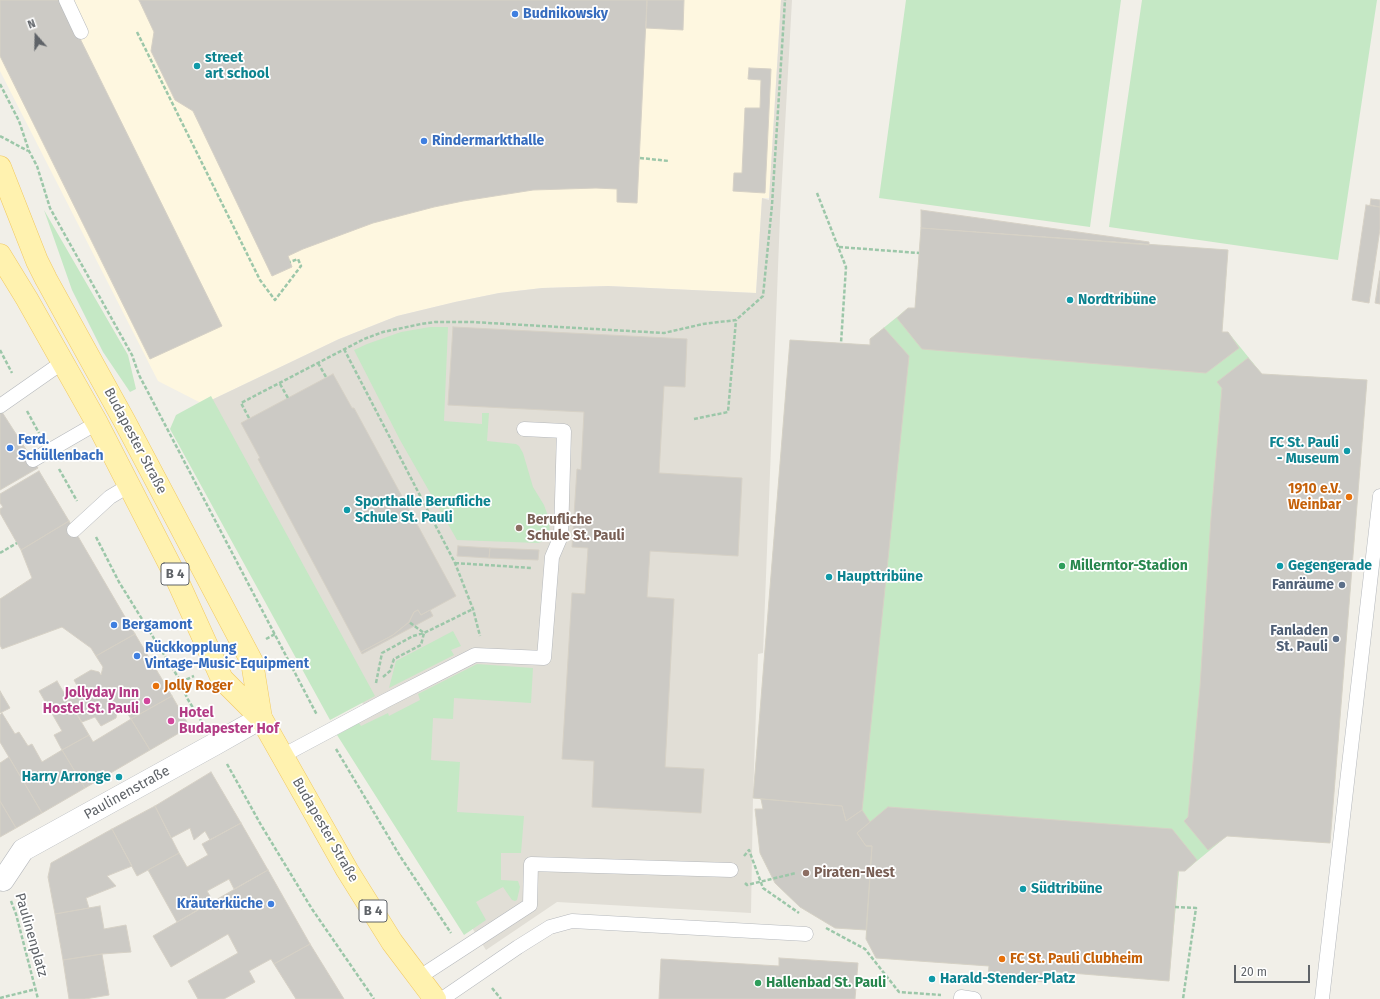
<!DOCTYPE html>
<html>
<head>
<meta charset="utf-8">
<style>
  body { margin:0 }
  #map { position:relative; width:1380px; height:999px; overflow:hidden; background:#f1efe8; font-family:"Fira Sans",sans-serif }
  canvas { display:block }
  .north { position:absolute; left:16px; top:16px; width:40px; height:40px; -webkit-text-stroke:3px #fff; paint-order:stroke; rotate:340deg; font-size:11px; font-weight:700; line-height:16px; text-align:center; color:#5f6368 }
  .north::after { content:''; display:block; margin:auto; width:14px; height:18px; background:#5f6368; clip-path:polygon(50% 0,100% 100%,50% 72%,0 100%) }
  .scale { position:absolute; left:1234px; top:965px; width:76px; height:18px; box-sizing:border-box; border:2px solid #5f6368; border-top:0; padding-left:5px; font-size:12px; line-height:14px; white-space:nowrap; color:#5f6368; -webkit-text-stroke:3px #fff; paint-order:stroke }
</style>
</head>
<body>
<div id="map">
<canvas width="1380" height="999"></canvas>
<div class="north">N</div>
<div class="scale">20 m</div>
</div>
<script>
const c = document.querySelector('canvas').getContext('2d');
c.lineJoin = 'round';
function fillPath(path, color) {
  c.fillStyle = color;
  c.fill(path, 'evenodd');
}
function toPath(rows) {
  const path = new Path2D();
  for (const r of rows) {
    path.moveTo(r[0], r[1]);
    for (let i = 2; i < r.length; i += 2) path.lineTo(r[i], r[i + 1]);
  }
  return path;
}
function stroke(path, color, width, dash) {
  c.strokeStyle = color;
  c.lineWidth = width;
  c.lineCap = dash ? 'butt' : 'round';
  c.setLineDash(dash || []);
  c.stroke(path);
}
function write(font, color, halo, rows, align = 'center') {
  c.font = font + ' "Fira Sans",sans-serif';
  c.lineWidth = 3.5;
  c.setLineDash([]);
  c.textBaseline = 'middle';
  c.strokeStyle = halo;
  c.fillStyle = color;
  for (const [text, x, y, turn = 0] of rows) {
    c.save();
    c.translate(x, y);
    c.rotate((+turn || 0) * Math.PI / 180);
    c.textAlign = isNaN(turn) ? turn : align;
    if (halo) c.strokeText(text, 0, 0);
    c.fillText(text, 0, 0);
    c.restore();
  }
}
fillPath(toPath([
  [0,0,781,0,769,198,762,198,756,293,608,286,542,288,499,293,455,302,397,316,339,339,203,404,158,381,0,71]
]), '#fef7e0');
fillPath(toPath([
  [781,0,792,0,780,216,763,653,758,654,753,797,751,913,557,902,486,950,344,724,370,717,203,404,339,339,397,316,455,302,499,293,542,288,608,286,756,293,762,198,769,200]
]), '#e1ded6');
fillPath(toPath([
  [906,0,1121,0,1090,227,879,198],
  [1142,0,1377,0,1338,260,1109,227],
  [44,210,128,355,136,389,130,392,103,352,72,290],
  [921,228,1228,250,1222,332,1228,332,1262,374,1367,380,1330,843,1227,836,1185,871,1179,871,1169,981,1046,971,1045,982,988,978,989,966,876,958,866,939,866,930,835,928,800,907,775,883,760,853,755,809,763,809,761,799,753,798,790,340,870,345,870,339,908,308,915,308],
  [430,327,448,327,444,421,482,424,482,413,489,413,487,441,516,444,519,446,523,453,533,487,544,505,549,519,550,534,544,541,538,543,457,540,400,440,354,350,367,344,401,332],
  [211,396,375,696,330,720,170,429,176,415],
  [453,631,461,646,451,650,454,655,389,688,396,661],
  [477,664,533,668,531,703,454,698,453,719,433,718,431,760,460,762,457,812,524,816,521,853,501,853,501,880,518,881,520,887,517,900,515,901,512,900,503,887,476,902,486,920,464,935,337,735,359,723,361,726,388,713,389,716,420,700,418,694]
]), '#c5e8c5');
const building = toPath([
  [0,0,61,0,222,326,150,359,0,56,0,0],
  [139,0,647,0,637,203,617,202,617,189,596,188,533,190,463,201,434,207,373,223,303,249,288,256,292,267,272,276,193,111,175,100,151,51,154,32,139,0],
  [647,0,684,0,683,30,646,28,647,0],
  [749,68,771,69,765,193,733,191,734,173,742,173,745,108,760,108,761,80,748,79,749,68],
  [1371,199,1380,200,1380,207,1370,205,1371,199],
  [1366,205,1380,207,1380,229,1369,303,1352,300,1366,205],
  [921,210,1149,242,1149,245,921,228,921,210],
  [921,228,1228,250,1222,332,1228,332,1239,348,1206,373,922,349,897,318,908,308,915,308,921,228],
  [1380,271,1380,304,1375,303,1380,271],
  [453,327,687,339,685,387,664,386,659,473,742,478,738,556,650,551,647,597,674,599,665,767,704,769,701,813,592,807,594,761,562,759,572,593,585,594,588,548,572,547,577,469,581,470,584,412,448,405,453,327],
  [884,328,909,356,862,810,846,821,842,806,753,798,790,340,870,345,870,339,884,328],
  [1248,358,1262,374,1367,380,1330,843,1227,836,1208,850,1184,821,1188,817,1200,687,1211,518,1222,388,1217,382,1248,358],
  [333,374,352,408,354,408,456,596,421,615,418,610,414,612,409,622,393,635,361,652,258,459,260,458,241,423,333,374],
  [0,409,38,468,0,490,0,409],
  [39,471,69,521,21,550,0,513,0,509,3,507,0,503,0,494,39,471],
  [69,521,135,634,96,656,91,648,62,627,2,649,0,645,0,599,32,578,21,550,69,521],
  [458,546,490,548,489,558,457,556,458,546],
  [490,548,539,550,538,560,489,558,490,548],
  [418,610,421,615,430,610,433,616,362,654,361,652,393,635,409,622,414,612,418,610],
  [135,634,172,696,131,719,123,706,118,707,116,718,101,726,95,717,82,722,68,700,80,691,74,680,91,670,99,672,101,675,103,667,96,656,135,634],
  [57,681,89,735,62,750,54,735,62,731,39,691,57,681],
  [0,691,10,708,0,713,0,691],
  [172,696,187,722,186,729,150,750,131,719,172,696],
  [2,713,15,734,19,732,28,746,32,744,42,762,62,750,85,788,42,813,0,742,0,715,2,713],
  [131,719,150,750,85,788,62,750,89,735,93,742,131,719],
  [9,757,42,813,16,828,0,801,0,763,9,757],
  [211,772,241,823,210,840,205,831,194,840,190,828,171,838,155,806,211,772],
  [761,799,842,806,846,821,862,810,870,822,857,833,866,846,872,846,866,930,835,928,800,907,775,883,760,853,755,809,763,809,761,799],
  [0,801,16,828,0,837,0,801],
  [155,806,179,853,137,876,112,829,155,806],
  [888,807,1172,829,1197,860,1185,871,1178,871,1169,981,1046,971,1045,982,988,978,989,966,876,958,866,939,872,846,866,846,857,833,888,807],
  [241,823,268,870,234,889,229,879,207,891,213,901,177,922,148,870,179,853,187,867,208,855,202,844,241,823],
  [112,829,132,866,107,876,116,886,86,898,89,908,55,914,48,877,51,863,112,829],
  [268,870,310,944,274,964,271,959,249,971,255,982,224,999,198,999,188,981,238,953,228,934,171,967,153,936,268,870],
  [100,906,104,929,126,925,131,952,102,954,63,960,55,914,100,906],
  [310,944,344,999,296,999,274,964,310,944],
  [102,954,109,995,85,999,69,999,63,960,102,954],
  [779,958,858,963,855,999,659,999,661,959,779,966,779,958]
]);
fillPath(building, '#cccac5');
stroke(building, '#d6d1c6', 1);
const service = toPath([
  [66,0,81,32],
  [0,406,63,362],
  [33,460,97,423],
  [74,530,110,497,130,485],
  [282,756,385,701,475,655,544,658,552,557,561,536,564,431,524,429],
  [418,978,530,905,531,864,731,870],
  [442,999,518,947,550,927,572,921,806,934],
  [961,999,961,997,974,999],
  [1322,999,1380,496]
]);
const minor = toPath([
  [3,880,23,850,215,744,261,718]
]);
const primary = toPath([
  [0,167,37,261,46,279,125,422,252,662,261,718],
  [0,255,27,299,97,423,174,573,222,679,261,718,347,870,392,942,435,999]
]);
stroke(service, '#b5b8bc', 15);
stroke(minor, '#b5b8bc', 23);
stroke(primary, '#f2c960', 23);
stroke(toPath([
  [137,32,260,280,275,300,301,266,298,259,290,262],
  [0,84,19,121,29,151,37,166,50,208,132,355,139,375,317,715],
  [0,136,28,151],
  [640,158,669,161],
  [817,193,846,267,841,343],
  [839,247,919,253],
  [344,349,455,563,473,609,480,636],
  [0,350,12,373],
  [318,363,326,377],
  [280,384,288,398],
  [27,411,39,433],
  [249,418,241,403,364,339,383,332,421,324,435,322,472,322,664,333,703,324,736,320,763,296,772,205,785,0],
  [694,419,728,412,736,320],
  [59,469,77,501],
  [96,537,119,582,181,682,187,698,203,724],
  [0,553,17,543],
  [455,563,532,568],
  [266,639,275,634],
  [383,677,390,671,394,659,421,645,424,633,409,622],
  [181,682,194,676],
  [376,683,382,653,413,636,424,633,473,609],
  [336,749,400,856,451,933],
  [227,764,261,825,312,909,374,999],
  [744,856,749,850,763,888,799,913],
  [745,883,747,885,796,873],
  [11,901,16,914,38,999],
  [1175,907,1196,908,1183,999],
  [826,928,865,949,899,992,941,995],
  [492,988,501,999],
  [0,998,36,989]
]), '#9cc7a9', 2.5, [4, 2]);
stroke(service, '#fff', 14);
stroke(minor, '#fff', 22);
stroke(primary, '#fff2af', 22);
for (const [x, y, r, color] of [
  [515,14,4,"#3f7fe0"],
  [197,66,4,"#0f9aa8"],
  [424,141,4,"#3f7fe0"],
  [1070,300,4,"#0f9aa8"],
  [10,448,4,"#3f7fe0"],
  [1347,451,4,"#0f9aa8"],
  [1349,497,4,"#e8710a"],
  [347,510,4,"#0f9aa8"],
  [519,528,4,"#8d6e63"],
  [1062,566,4,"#2e9e5b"],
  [1280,566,4,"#0f9aa8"],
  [829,577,4,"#0f9aa8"],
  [1342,585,4,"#5c6f8a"],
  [114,625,4,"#3f7fe0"],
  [1336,639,4,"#5c6f8a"],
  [137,656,4,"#3f7fe0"],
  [156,686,4,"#e8710a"],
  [147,701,4,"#d1479c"],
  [171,721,4,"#d1479c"],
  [119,777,4,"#0f9aa8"],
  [806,873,4,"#8d6e63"],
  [1023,889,4,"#0f9aa8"],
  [271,904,4,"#3f7fe0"],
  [1002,959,4,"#e8710a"],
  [932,979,4,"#0f9aa8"],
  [758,983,4,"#2e9e5b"]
]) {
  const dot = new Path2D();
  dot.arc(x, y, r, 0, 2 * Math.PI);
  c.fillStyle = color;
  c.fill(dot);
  stroke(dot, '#fff', 1.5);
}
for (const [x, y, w] of [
  [175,574,28],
  [373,911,28]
]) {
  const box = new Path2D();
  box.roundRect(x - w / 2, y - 11, w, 22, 3);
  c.fillStyle = '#fff';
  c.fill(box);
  stroke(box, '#5f6368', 1);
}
write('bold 13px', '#5f6368', null, [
  ["B 4",175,574],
  ["B 4",373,911]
]);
write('bold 14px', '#366cbe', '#fff', [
  ["Budnikowsky",523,14],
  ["Rindermarkthalle",432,141],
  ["Ferd.",18,440],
  ["Schüllenbach",18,456],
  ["Bergamont",122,625],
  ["Rückkopplung",145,648],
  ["Vintage-Music-Equipment",145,664],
  ["Kräuterküche",263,904,"right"]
], 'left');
write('bold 14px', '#0d838f', '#fff', [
  ["street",205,58],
  ["art school",205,74],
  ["Nordtribüne",1078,300],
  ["FC St. Pauli",1339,443,"right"],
  ["- Museum",1339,459,"right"],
  ["Sporthalle Berufliche",355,502],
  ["Schule St. Pauli",355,518],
  ["Gegengerade",1288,566],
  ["Haupttribüne",837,577],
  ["Harry Arronge",111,777,"right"],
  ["Südtribüne",1031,889],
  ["Harald-Stender-Platz",940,979]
], 'left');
write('14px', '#5f6368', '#fff', [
  ["Budapester Straße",135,441,62],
  ["Paulinenstraße",127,793,-29],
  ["Budapester Straße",325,830,60],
  ["Paulinenplatz",31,935,74]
]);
write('bold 14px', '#c56008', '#fff', [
  ["1910 e.V.",1341,489,"right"],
  ["Weinbar",1341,505,"right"],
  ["Jolly Roger",164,686],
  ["FC St. Pauli Clubheim",1010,959]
], 'left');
write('bold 14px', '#785e54', '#fff', [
  ["Berufliche",527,520],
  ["Schule St. Pauli",527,536],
  ["Piraten-Nest",814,873]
], 'left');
write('bold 14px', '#27864d', '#fff', [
  ["Millerntor-Stadion",1070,566],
  ["Hallenbad St. Pauli",766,983]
], 'left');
write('bold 14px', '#4e5e75', '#fff', [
  ["Fanräume",1334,585],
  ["Fanladen",1328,631],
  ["St. Pauli",1328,647]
], 'right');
write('bold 14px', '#b23c85', '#fff', [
  ["Jollyday Inn",139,693],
  ["Hostel St. Pauli",139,709],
  ["Hotel",179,713,"left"],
  ["Budapester Hof",179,729,"left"]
], 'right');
</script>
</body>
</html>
